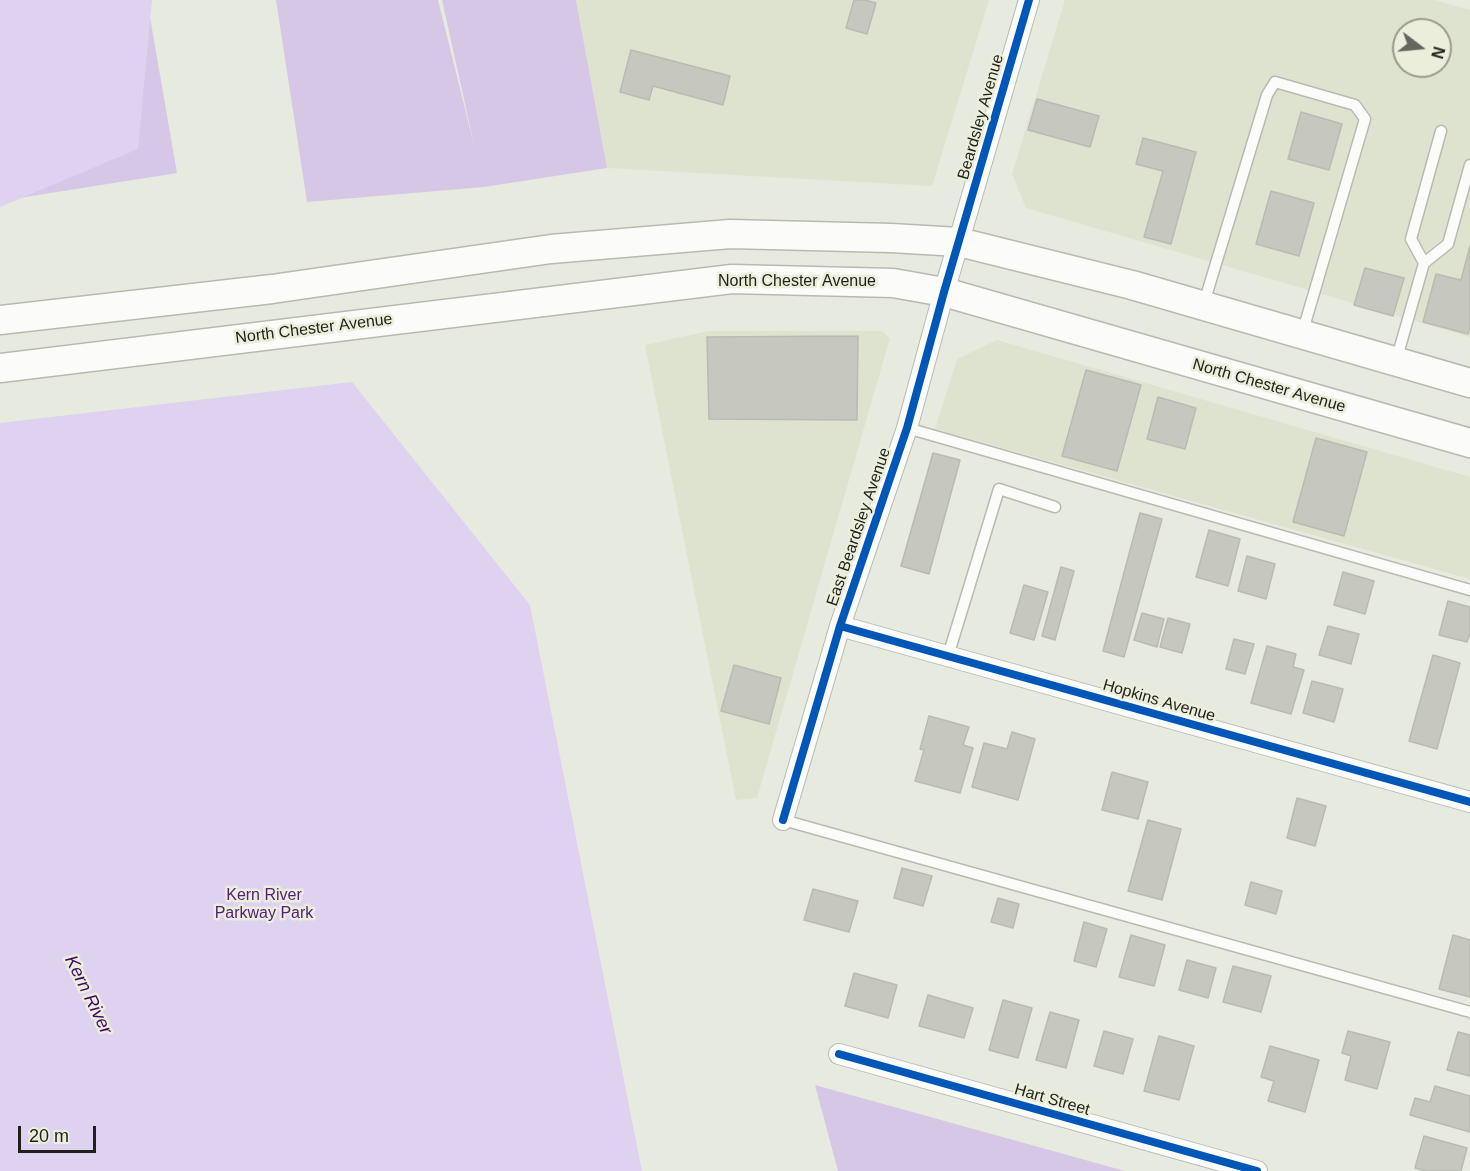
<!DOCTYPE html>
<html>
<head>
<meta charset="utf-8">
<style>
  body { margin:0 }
  #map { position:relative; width:1470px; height:1171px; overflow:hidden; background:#e7eadf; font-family:Arial,sans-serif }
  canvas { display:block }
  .north { position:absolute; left:1392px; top:18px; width:60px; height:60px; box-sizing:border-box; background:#eaeedb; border:2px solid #999c8e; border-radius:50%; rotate:106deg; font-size:16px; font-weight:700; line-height:24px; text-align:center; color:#1f211a }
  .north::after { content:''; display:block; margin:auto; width:21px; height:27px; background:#65675f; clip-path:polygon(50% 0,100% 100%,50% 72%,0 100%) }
  .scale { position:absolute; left:18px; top:1126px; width:78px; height:27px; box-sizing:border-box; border:3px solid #1f211a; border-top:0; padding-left:8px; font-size:18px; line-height:21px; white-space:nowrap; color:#1f211a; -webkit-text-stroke:4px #eaeedb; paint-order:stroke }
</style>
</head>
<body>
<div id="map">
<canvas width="1470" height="1171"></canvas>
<div class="north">N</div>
<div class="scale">20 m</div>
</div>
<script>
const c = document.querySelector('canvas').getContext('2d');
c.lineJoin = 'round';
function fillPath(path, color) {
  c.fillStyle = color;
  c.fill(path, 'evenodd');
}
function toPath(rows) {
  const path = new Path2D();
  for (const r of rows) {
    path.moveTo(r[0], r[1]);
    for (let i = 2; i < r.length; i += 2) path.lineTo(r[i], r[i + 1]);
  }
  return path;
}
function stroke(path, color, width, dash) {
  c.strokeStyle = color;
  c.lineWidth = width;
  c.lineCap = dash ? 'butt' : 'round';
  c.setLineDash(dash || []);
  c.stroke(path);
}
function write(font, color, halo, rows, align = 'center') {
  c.font = font + ' Arial,sans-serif';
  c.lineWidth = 5;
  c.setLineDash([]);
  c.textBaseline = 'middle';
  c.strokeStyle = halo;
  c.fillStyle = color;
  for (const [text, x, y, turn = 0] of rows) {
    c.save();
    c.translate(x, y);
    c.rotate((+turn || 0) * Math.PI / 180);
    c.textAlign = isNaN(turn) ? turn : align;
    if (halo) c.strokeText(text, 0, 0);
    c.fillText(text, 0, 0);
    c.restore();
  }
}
fillPath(toPath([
  [576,0,989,0,932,186,607,168],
  [1065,0,1434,0,1470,10,1470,337,1026,208,1012,174],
  [1404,30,1440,30,1440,66,1404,66],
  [709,331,882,331,890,338,757,798,736,800,645,345],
  [997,340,1470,477,1470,579,935,429,957,359]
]), '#dee3cf');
fillPath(toPath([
  [0,0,147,0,177,173,0,201],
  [276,0,438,0,475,149,442,0,576,0,607,168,484,187,307,202],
  [815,1085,1125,1171,838,1171]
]), '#d6c7e7');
fillPath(toPath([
  [0,0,152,0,138,149,0,207],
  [352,382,530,605,642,1171,0,1171,0,423]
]), '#dfd1f0');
const building = toPath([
  [854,0,865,0,876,3,867,34,846,28,854,0],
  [631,50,730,76,723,105,653,86,649,100,620,92,631,50],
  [1037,99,1099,116,1090,147,1028,130,1037,99],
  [1301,112,1342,124,1329,170,1288,159,1301,112],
  [1143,138,1196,152,1171,244,1144,237,1163,171,1136,164,1143,138],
  [1271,191,1314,203,1299,256,1256,244,1271,191],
  [1470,246,1470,326,1468,334,1423,322,1436,274,1461,280,1470,246],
  [1365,268,1404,278,1393,316,1354,305,1365,268],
  [858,336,857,420,709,419,707,337,858,336],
  [1086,370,1141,385,1117,471,1062,456,1086,370],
  [1158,397,1196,408,1185,449,1147,439,1158,397],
  [1316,438,1367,452,1344,536,1293,522,1316,438],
  [933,453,960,460,929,574,901,566,933,453],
  [1140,513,1162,519,1124,657,1103,651,1140,513],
  [1209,530,1240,539,1228,586,1196,577,1209,530],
  [1247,556,1275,564,1266,599,1238,591,1247,556],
  [1061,567,1074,571,1055,640,1042,636,1061,567],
  [1343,572,1374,581,1365,614,1334,605,1343,572],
  [1024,585,1048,592,1034,640,1010,633,1024,585],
  [1448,601,1470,607,1470,633,1467,642,1439,635,1448,601],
  [1142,613,1164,619,1157,647,1134,640,1142,613],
  [1168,618,1190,624,1182,653,1160,647,1168,618],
  [1328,626,1359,634,1351,664,1319,655,1328,626],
  [1234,639,1254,644,1245,674,1226,669,1234,639],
  [1267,646,1296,654,1293,667,1304,670,1291,714,1251,703,1267,646],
  [1433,655,1460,663,1437,749,1409,741,1433,655],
  [734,665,781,678,769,724,721,711,734,665],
  [1312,681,1343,689,1334,722,1303,713,1312,681],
  [929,716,969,727,963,745,973,748,960,793,915,781,924,750,920,749,929,716],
  [1012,732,1035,739,1018,800,972,787,984,743,1007,749,1012,732],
  [1112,772,1148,782,1138,819,1102,810,1112,772],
  [1297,798,1326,806,1315,846,1287,838,1297,798],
  [1148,820,1181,829,1162,900,1128,891,1148,820],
  [902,868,932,876,923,906,894,898,902,868],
  [1251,882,1282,891,1276,914,1245,905,1251,882],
  [813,889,858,901,849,932,804,920,813,889],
  [998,898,1019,904,1013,928,991,922,998,898],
  [1084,922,1107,929,1096,967,1074,961,1084,922],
  [1131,935,1165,945,1154,986,1119,977,1131,935],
  [1453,935,1470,940,1470,997,1439,989,1453,935],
  [1187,960,1216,968,1208,998,1179,990,1187,960],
  [1233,966,1271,976,1261,1012,1223,1002,1233,966],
  [854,973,897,985,888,1018,845,1006,854,973],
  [928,995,973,1008,964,1038,919,1026,928,995],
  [1003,1000,1032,1008,1018,1058,989,1050,1003,1000],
  [1050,1012,1079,1020,1066,1068,1036,1060,1050,1012],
  [1104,1031,1133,1039,1123,1074,1094,1066,1104,1031],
  [1348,1031,1390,1042,1377,1089,1345,1080,1351,1056,1342,1053,1348,1031],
  [1458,1032,1470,1035,1470,1076,1447,1070,1458,1032],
  [1159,1036,1194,1046,1179,1100,1144,1091,1159,1036],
  [1270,1046,1319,1060,1305,1112,1268,1101,1274,1081,1261,1077,1270,1046],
  [1435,1086,1470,1096,1470,1132,1410,1115,1415,1098,1430,1102,1435,1086],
  [1424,1136,1467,1148,1461,1171,1425,1171,1415,1168,1424,1136]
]);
fillPath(building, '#c6c8c0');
stroke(building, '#b9bbb2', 1.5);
const service = toPath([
  [1424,263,1411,239,1441,131],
  [1204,303,1267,95,1275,82,1355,105,1365,119,1302,334],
  [1396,361,1424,263,1448,244,1470,165],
  [907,428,1470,590],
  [948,656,999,489,1055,507],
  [783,820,1470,1012]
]);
const minor = toPath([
  [840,626,1470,802],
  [783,820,840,626,907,428,944,292,1029,0],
  [839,1054,1257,1171]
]);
const secondary = toPath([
  [0,320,272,289,551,249,730,234,891,238,959,242,1132,285,1470,383],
  [0,368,732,279,893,283,944,292,1470,443]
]);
stroke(service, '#b8bab1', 13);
stroke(minor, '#b8bab1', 22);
stroke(secondary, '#b8bab1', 31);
stroke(service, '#fbfcfa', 10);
stroke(minor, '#fbfcfa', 20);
stroke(secondary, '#fbfcfa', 28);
stroke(toPath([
  [840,626,1470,802],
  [783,820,840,626,907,428,944,292,1029,0],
  [839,1054,1257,1171]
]), '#0057b8', 8);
write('16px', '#1f211a', '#eaeedb', [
  ["Beardsley Avenue",981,117,-74],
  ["North Chester Avenue",797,282],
  ["North Chester Avenue",314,329,-7],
  ["North Chester Avenue",1269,386,16],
  ["East Beardsley Avenue",859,527,-71],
  ["Hopkins Avenue",1159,701,16],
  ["Hart Street",1052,1100,16]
]);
write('16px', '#53207d', '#eaeedb', [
  ["Kern River",264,896],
  ["Parkway Park",264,914]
]);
write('italic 18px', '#420769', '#eaeedb', [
  ["Kern River",88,995,64]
]);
</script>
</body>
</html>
